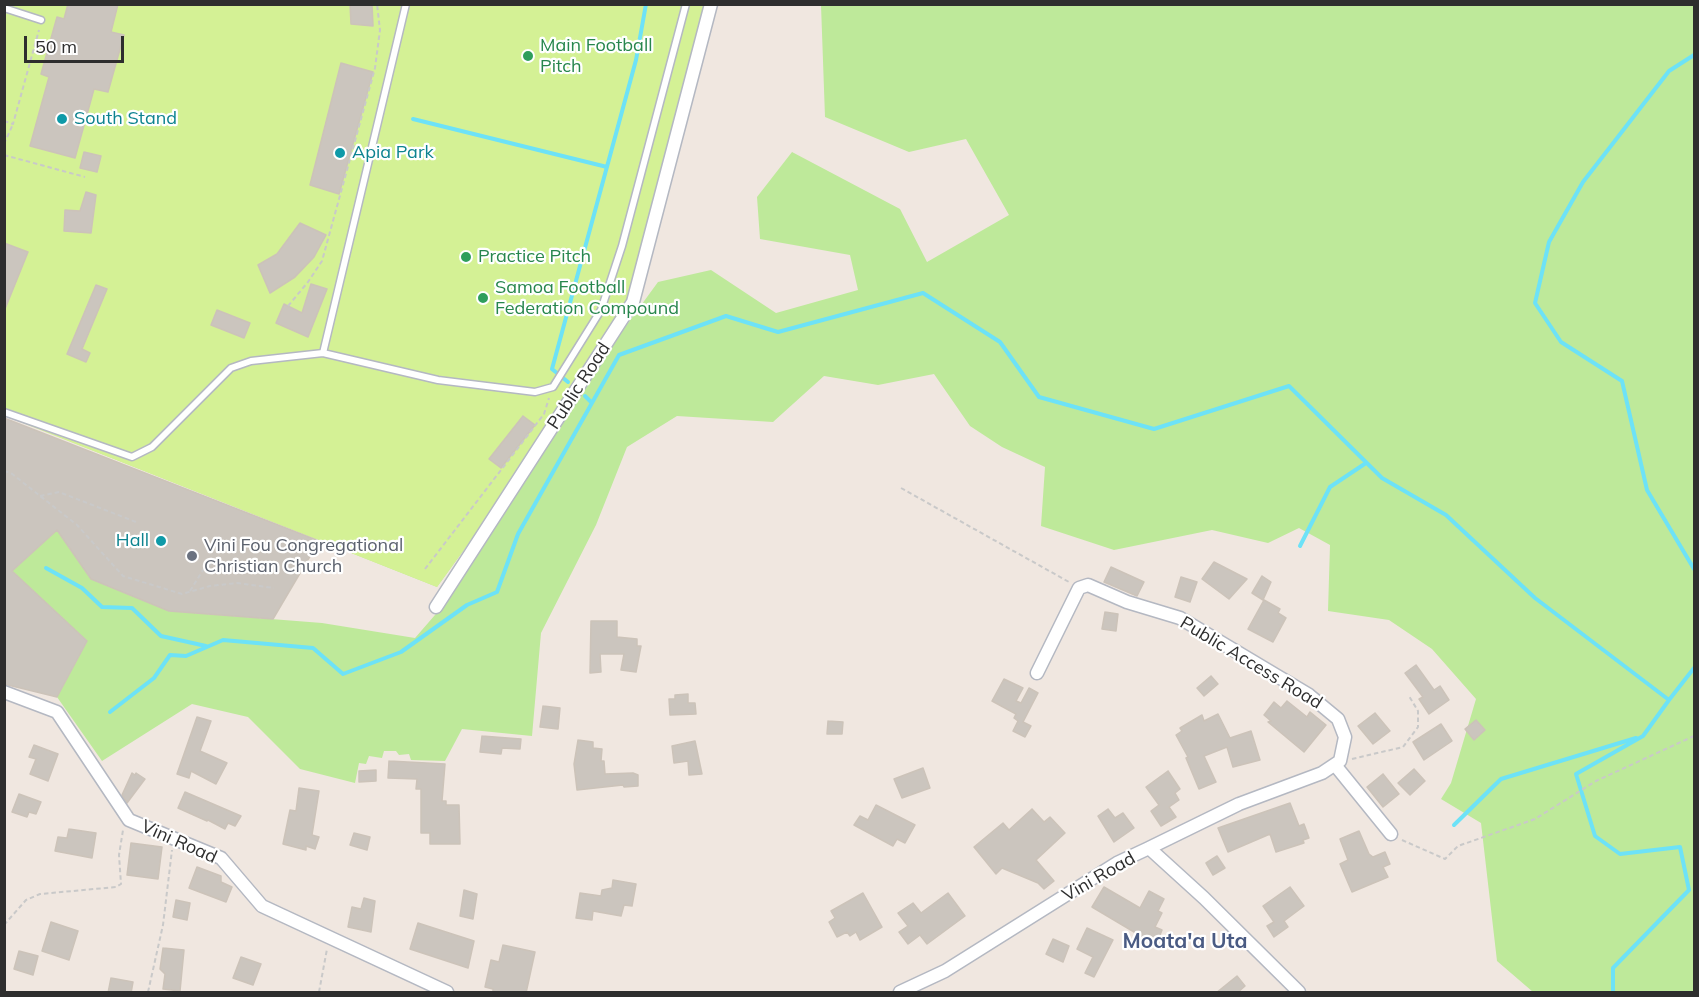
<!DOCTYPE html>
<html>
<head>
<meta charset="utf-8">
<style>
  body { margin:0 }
  #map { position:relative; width:1699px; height:997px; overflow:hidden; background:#f0e7e0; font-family:Mulish,sans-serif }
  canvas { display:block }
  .frame { position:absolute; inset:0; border:6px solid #2e2e2e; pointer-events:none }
  .scale { position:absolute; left:24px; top:36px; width:100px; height:27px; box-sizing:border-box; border:3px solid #2e2e2e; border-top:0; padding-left:8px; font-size:18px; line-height:21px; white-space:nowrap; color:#2e2e2e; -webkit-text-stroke:4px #fff; paint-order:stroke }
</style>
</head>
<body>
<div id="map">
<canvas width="1699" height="997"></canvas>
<div class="frame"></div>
<div class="scale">50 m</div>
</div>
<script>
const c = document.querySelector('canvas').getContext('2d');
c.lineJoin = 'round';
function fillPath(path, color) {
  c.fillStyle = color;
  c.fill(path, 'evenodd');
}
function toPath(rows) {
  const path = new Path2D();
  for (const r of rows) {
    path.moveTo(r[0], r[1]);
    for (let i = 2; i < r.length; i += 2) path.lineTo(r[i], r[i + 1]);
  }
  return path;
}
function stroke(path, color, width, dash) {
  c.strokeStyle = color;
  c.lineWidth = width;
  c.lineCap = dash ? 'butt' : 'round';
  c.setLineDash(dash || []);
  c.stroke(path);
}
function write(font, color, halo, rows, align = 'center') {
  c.font = font + ' Mulish,sans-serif';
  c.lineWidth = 4.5;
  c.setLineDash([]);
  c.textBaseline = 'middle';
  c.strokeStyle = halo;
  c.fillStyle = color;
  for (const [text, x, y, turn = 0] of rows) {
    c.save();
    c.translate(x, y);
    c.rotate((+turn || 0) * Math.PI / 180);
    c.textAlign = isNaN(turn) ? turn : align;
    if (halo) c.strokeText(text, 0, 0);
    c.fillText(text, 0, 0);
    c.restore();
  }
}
fillPath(toPath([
  [821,5,1694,5,1694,992,1533,992,1497,961,1481,823,1441,799,1451,783,1476,699,1432,649,1389,620,1328,611,1330,545,1299,528,1268,543,1212,530,1114,550,1041,526,1045,467,1002,447,970,426,934,374,878,385,824,376,773,422,677,416,627,447,596,525,541,633,532,736,462,729,445,761,411,760,409,754,399,755,396,751,384,751,382,758,369,756,366,764,359,763,355,783,300,769,248,717,192,704,102,761,57,697,87,641,12,571,57,530,91,579,169,611,322,623,415,638,448,600,534,453,437,587,59,437,569,404,658,282,711,270,776,313,858,290,850,255,760,239,757,197,792,152,900,209,927,262,1009,215,966,139,909,152,825,117]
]), '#bee99a');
fillPath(toPath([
  [4,5,711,5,639,301,569,405,437,587,5,416]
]), '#d4f195');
stroke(toPath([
  [1694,55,1669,71,1583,182,1549,242,1535,303,1561,342,1622,381,1647,490,1694,569],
  [413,119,607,167],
  [568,382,552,369,636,60,646,4],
  [585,396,592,403],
  [1300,546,1330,487,1366,463],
  [46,568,82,588,102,607,132,608,161,636,206,646],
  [110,712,154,678,170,655,186,656,223,640,313,648,343,674,401,652,467,605,497,592,518,534,619,355,726,316,778,332,923,293,1000,342,1039,397,1154,429,1289,386,1382,478,1446,515,1535,598,1669,700,1694,668],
  [1454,825,1501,779,1636,738],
  [1613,992,1613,968,1689,890,1680,847,1620,854,1595,836,1576,774,1643,736,1669,700]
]), '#6de2f7', 4);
const building = toPath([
  [68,4,118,4,111,32,124,35,108,92,94,89,75,158,30,146,49,77,41,74,57,17,64,19,68,4],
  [350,4,372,4,373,26,351,24,350,4],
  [341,63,373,72,339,194,310,185,341,63],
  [84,152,101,156,97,172,80,168,84,152],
  [86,192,96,195,91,233,64,231,65,210,80,211,86,192],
  [300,223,326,235,314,257,295,277,270,293,258,265,277,254,300,223],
  [4,243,28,252,5,309,4,309,4,243],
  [311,284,327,289,308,337,276,323,284,304,302,313,311,284],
  [96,285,107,289,82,349,90,353,86,362,67,354,96,285],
  [217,310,250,323,244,338,211,325,217,310],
  [523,416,535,425,501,468,489,459,523,416],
  [4,418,319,541,273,619,169,611,91,579,57,530,12,571,87,641,57,697,4,684,4,418],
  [1214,562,1247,579,1229,599,1202,579,1214,562],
  [1111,567,1144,582,1137,596,1104,582,1111,567],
  [1262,576,1271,582,1263,600,1252,593,1262,576],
  [1181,577,1197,582,1190,602,1175,597,1181,577],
  [1264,600,1280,609,1278,613,1286,618,1273,642,1248,629,1264,600],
  [1105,612,1118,614,1116,631,1102,629,1105,612],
  [591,621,617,621,617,637,637,639,637,646,641,646,636,672,621,670,624,654,600,654,601,672,590,673,591,621],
  [1416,665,1434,690,1440,686,1449,700,1429,714,1419,699,1423,697,1405,673,1416,665],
  [1211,676,1218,684,1204,696,1197,688,1211,676],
  [1004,679,1023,688,1016,701,1021,703,1029,688,1038,693,1023,722,1031,726,1025,737,1013,731,1018,721,1014,718,1016,714,992,701,1004,679],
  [688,694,688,703,695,703,696,714,670,715,669,699,675,699,675,695,688,694],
  [1287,701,1307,717,1310,712,1326,725,1304,752,1268,722,1271,721,1264,715,1274,702,1281,708,1287,701],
  [543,706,560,708,558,729,540,727,543,706],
  [1375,713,1390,731,1373,744,1358,726,1375,713],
  [1218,714,1230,738,1251,731,1260,760,1233,767,1227,747,1204,756,1216,782,1199,789,1186,758,1188,757,1176,735,1182,731,1180,728,1202,715,1204,721,1218,714],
  [197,717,211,721,200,751,227,763,216,784,191,771,189,778,177,774,197,717],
  [1476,720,1485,730,1474,740,1465,729,1476,720],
  [828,721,843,722,842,734,827,734,828,721],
  [1441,724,1452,741,1424,760,1413,742,1441,724],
  [482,736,521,739,520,749,502,748,501,754,480,752,482,736],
  [578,740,593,742,593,748,602,749,601,761,604,761,605,774,633,773,638,775,638,786,624,787,623,785,577,790,574,764,578,740],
  [695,741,702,774,689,775,688,761,674,763,672,746,695,741],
  [34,745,58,754,48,781,30,774,36,759,29,757,34,745],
  [389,761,445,764,442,801,446,801,446,805,459,805,460,844,430,844,430,833,421,833,421,789,416,789,417,779,388,778,389,761],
  [923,768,930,788,902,798,894,779,923,768],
  [1414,769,1425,781,1410,795,1398,783,1414,769],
  [376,770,376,781,359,782,359,771,376,770],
  [1168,771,1180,789,1175,793,1179,800,1169,807,1176,817,1161,826,1151,811,1159,805,1146,787,1168,771],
  [132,773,135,775,136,773,145,779,127,803,122,795,132,773],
  [1383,774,1399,794,1383,807,1367,787,1383,774],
  [299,788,319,791,312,835,319,837,315,849,306,846,306,850,283,844,290,810,296,811,299,788],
  [185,792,241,816,235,826,228,823,225,829,208,820,207,821,178,808,185,792],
  [19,794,41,802,36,814,29,812,27,817,12,812,19,794],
  [1290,803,1299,826,1304,824,1309,838,1303,840,1304,843,1276,852,1270,834,1228,852,1218,828,1290,803],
  [876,805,915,825,905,843,897,839,893,846,854,825,860,816,868,820,876,805],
  [1032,809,1044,822,1050,817,1065,833,1036,860,1054,881,1044,889,1038,883,1002,868,996,874,974,847,1003,823,1009,830,1032,809],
  [1108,809,1115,818,1123,813,1134,828,1114,842,1098,816,1108,809],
  [69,829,96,833,92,858,55,851,58,837,67,838,69,829],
  [1359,831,1369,854,1373,857,1385,852,1390,864,1383,867,1388,877,1352,892,1340,864,1348,860,1340,839,1359,831],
  [354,833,370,837,367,850,350,845,354,833],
  [131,843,162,847,158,879,127,875,131,843],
  [1217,856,1225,868,1213,875,1206,863,1217,856],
  [197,867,221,876,221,882,232,887,226,902,189,888,197,867],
  [613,880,636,884,632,906,624,905,621,916,593,911,592,920,576,918,580,893,601,896,602,890,612,888,613,880],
  [1104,887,1140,908,1149,891,1164,899,1158,911,1162,913,1155,927,1162,930,1156,945,1092,907,1104,887],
  [1290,887,1304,906,1284,921,1288,927,1274,937,1267,926,1274,922,1263,906,1290,887],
  [464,890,477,894,473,919,460,916,464,890],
  [863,893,882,927,860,940,856,932,850,936,847,932,837,937,829,922,835,918,831,911,863,893],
  [948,893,965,916,927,944,920,935,908,944,899,932,908,926,898,913,913,903,921,913,948,893],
  [364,898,375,901,371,932,348,927,352,907,361,909,364,898],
  [176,900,190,903,187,920,173,917,176,900],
  [51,922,78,931,69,960,42,951,51,922],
  [418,923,474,941,468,968,410,949,418,923],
  [1087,928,1113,940,1094,977,1085,973,1093,957,1077,949,1087,928],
  [1053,939,1069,946,1063,962,1046,954,1053,939],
  [503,945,535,952,526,993,493,993,493,989,485,987,491,960,499,962,503,945],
  [163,948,184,950,180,991,163,989,165,974,160,969,163,948],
  [19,951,38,956,33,975,14,969,19,951],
  [241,957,261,964,253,985,233,978,241,957],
  [1237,976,1245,986,1237,993,1216,993,1237,976],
  [111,978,133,982,131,993,108,993,111,978]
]);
fillPath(building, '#cbc5be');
stroke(building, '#ccc3b9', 1.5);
const lane = toPath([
  [4,8,41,20],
  [323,353,406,4],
  [4,412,132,457,152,447,231,368,251,361,323,353,438,380,535,392,553,387,601,310,622,246,686,4]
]);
const street = toPath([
  [436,607,633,302,711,4],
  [1037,673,1079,588,1088,585,1127,602,1180,618,1309,695,1338,719,1345,737,1340,761,1322,773,1239,804,1149,848],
  [4,692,57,712,129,820,221,858,262,906,447,992],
  [1335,765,1391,834],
  [900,992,945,971,1117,863,1149,848,1204,898,1299,992]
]);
stroke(lane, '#b4b8c2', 9);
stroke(street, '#b4b8c2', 15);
stroke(toPath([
  [4,121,13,124,39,30],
  [4,144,13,124],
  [4,155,85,177],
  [288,306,308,282,322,261,375,68,380,30,377,4],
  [4,471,11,473,77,525,123,576,182,594,210,586,237,583,274,588],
  [901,488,1069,582],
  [40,496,59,492,136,522],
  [425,569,544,414,549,398],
  [190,591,203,570,218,558],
  [1352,759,1403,747,1418,727,1418,711,1409,696],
  [1402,840,1445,859,1458,846,1535,819,1596,781,1694,736],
  [4,925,26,900,40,894,116,887,121,884,119,855,123,830],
  [148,992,163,925,172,850],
  [319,992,327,949]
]), '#c9c9c9', 2, [4.5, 3]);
stroke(lane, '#fff', 6);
stroke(street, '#fff', 12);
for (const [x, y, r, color] of [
  [528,56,6,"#2e9e5b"],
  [62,119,6,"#0f9aa8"],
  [340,153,6,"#0f9aa8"],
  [466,257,6,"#2e9e5b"],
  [483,298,6,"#2e9e5b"],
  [161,541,6,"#0f9aa8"],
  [192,556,6,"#6b7280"]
]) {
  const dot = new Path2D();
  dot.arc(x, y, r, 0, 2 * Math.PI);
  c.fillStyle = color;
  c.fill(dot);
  stroke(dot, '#fff', 2);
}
write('18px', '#27864d', '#fff', [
  ["Main Football",540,46],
  ["Pitch",540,67],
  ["Practice Pitch",478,257],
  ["Samoa Football",495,288],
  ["Federation Compound",495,309]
], 'left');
write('18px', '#0d838f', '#fff', [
  ["South Stand",74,119],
  ["Apia Park",352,153],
  ["Hall",149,541,"right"]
], 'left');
write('18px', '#2e2e2e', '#fff', [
  ["Public Road",579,386,-57],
  ["Public Access Road",1251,663,31],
  ["Vini Road",179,842,24],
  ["Vini Road",1099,877,-30]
]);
write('18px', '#5b616d', '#fff', [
  ["Vini Fou Congregational",204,546],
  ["Christian Church",204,567]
], 'left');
write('bold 21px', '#4a5b83', '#fff', [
  ["Moata'a Uta",1185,942]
]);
</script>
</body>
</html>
